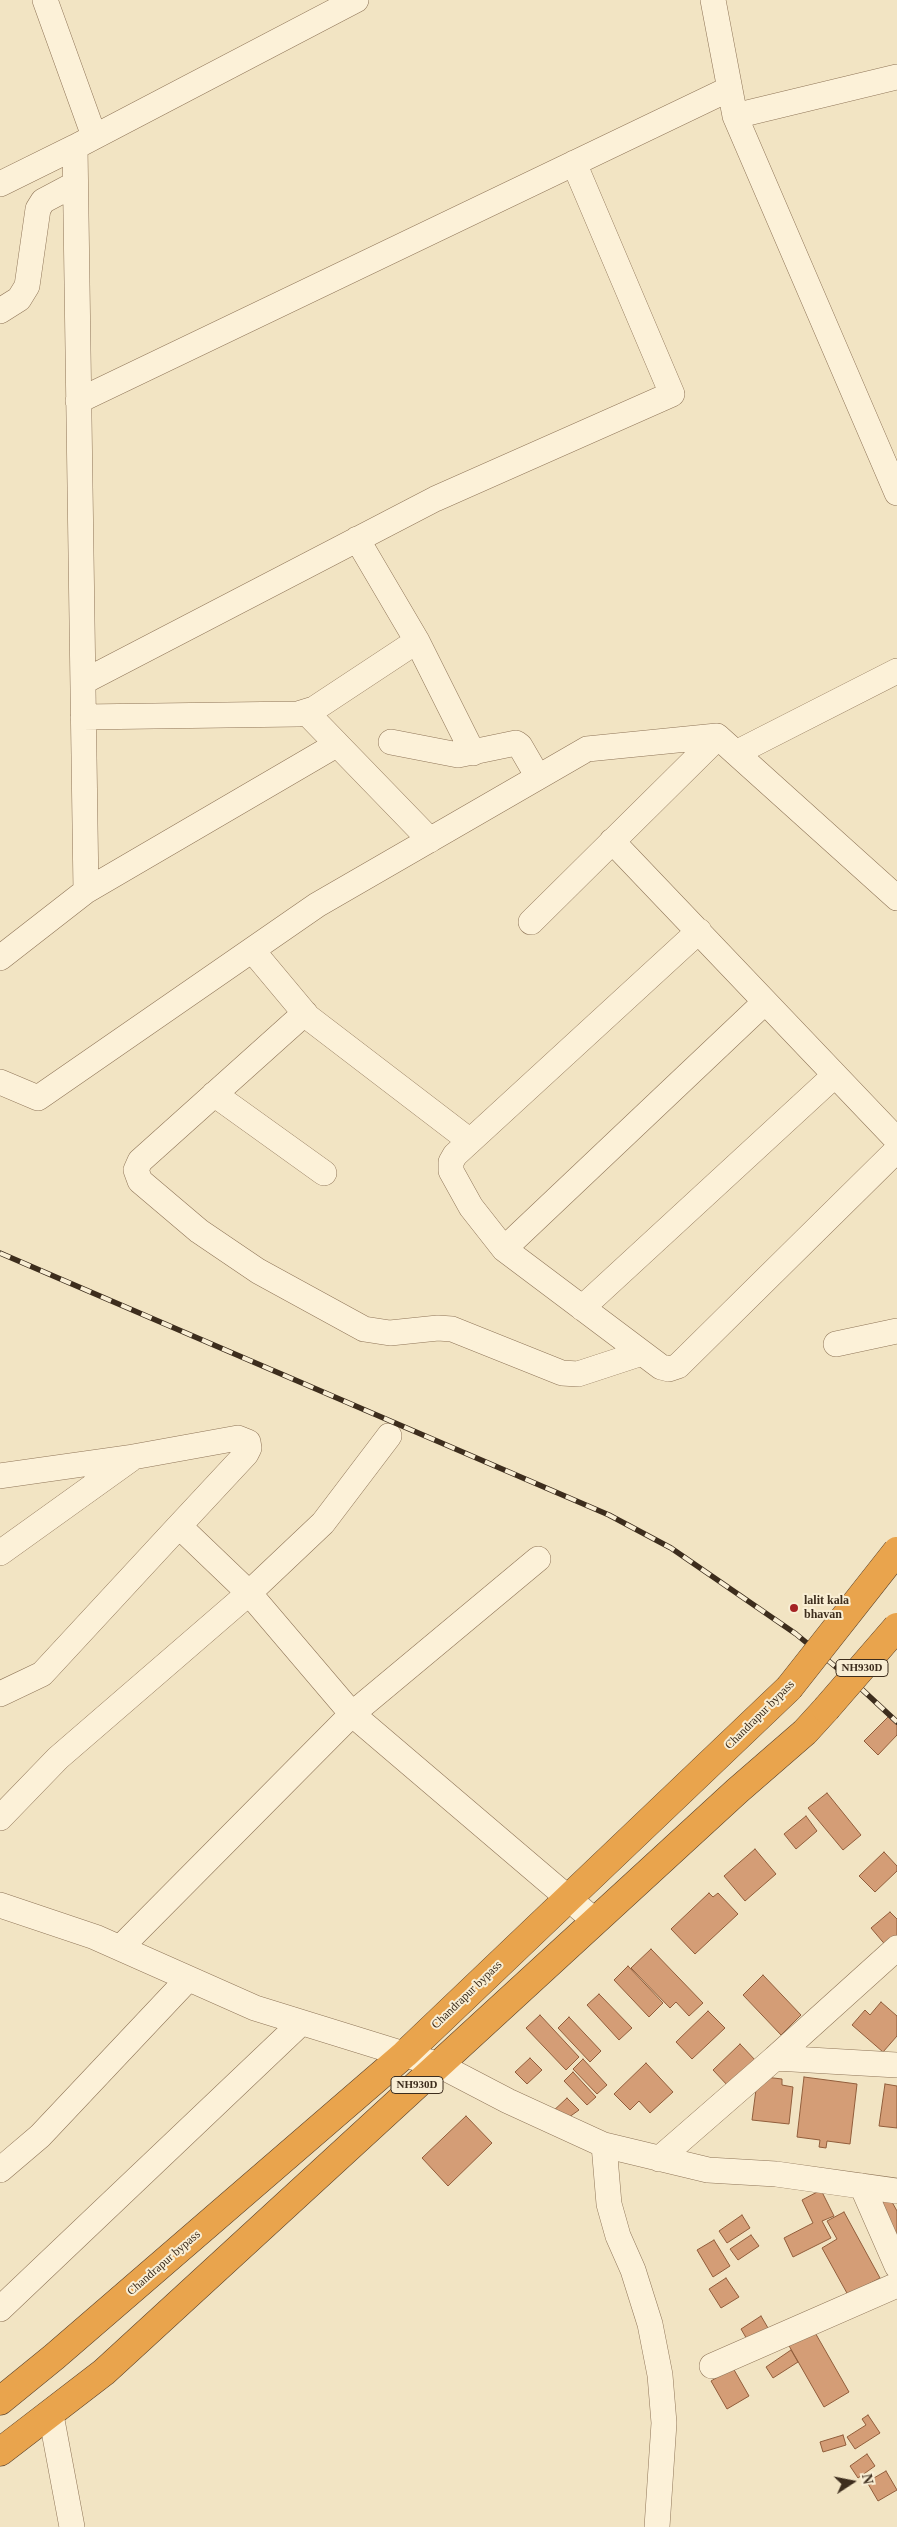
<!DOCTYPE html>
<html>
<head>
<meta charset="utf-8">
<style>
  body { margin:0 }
  #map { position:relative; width:897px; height:2527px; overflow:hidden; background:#f2e4c3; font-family:"Times New Roman",serif }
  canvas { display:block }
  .north { position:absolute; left:827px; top:2457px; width:50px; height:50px; -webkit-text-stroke:4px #f9eed4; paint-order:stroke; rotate:79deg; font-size:14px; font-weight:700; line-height:20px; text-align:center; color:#3d2d1d }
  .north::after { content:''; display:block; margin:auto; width:18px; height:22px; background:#3d2d1d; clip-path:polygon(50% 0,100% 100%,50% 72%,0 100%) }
</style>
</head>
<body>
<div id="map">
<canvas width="897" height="2527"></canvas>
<div class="north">N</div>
</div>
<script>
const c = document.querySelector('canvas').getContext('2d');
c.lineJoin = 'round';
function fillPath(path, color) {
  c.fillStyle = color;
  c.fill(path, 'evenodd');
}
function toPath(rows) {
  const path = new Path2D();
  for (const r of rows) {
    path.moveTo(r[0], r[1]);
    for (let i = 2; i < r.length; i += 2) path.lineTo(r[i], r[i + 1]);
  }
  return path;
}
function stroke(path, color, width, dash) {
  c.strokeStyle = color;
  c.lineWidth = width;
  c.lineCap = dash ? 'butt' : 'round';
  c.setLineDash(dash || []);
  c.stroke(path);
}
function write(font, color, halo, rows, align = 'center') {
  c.font = font + ' "Times New Roman",serif';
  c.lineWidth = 4;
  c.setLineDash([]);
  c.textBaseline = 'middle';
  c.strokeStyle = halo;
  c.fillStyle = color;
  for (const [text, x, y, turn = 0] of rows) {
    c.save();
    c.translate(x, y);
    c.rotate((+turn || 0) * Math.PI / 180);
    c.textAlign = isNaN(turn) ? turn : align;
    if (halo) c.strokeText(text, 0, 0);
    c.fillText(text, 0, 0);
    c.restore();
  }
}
const building = toPath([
  [889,1716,897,1724,897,1735,878,1755,864,1741,889,1716],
  [827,1793,861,1835,843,1850,808,1808,827,1793],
  [806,1816,817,1831,796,1849,784,1834,806,1816],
  [755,1849,776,1874,745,1901,724,1876,755,1849],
  [884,1852,897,1866,897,1871,875,1892,859,1876,884,1852],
  [709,1893,713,1897,718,1893,738,1914,695,1954,671,1929,709,1893],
  [890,1912,897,1919,897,1941,888,1948,871,1928,890,1912],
  [651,1949,703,2003,689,2016,676,2002,670,2008,631,1968,651,1949],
  [628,1966,663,2003,649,2017,614,1980,628,1966],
  [763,1975,801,2015,781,2035,743,1995,763,1975],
  [599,1994,632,2028,619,2040,587,2005,599,1994],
  [881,2002,897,2016,897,2036,883,2052,852,2025,865,2010,870,2015,881,2002],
  [708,2011,725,2028,692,2059,676,2042,708,2011],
  [540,2015,579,2057,566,2070,526,2028,540,2015],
  [569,2017,601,2051,590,2062,558,2028,569,2017],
  [740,2044,756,2061,729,2087,713,2070,740,2044],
  [530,2058,542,2070,527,2084,515,2072,530,2058],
  [583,2059,607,2085,597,2094,573,2069,583,2059],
  [646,2063,673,2092,650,2113,639,2101,630,2110,614,2094,646,2063],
  [573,2072,596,2097,587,2105,564,2081,573,2072],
  [765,2077,782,2079,782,2085,793,2087,789,2124,752,2120,757,2082,765,2077],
  [804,2077,857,2084,850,2144,827,2141,826,2148,819,2147,820,2140,797,2137,804,2077],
  [885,2084,897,2086,897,2128,879,2126,885,2084],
  [567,2098,579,2110,565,2120,551,2113,567,2098],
  [466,2116,492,2143,448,2186,422,2158,466,2116],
  [821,2190,834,2216,822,2221,831,2238,793,2257,784,2238,813,2223,802,2200,821,2190],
  [887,2193,897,2211,897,2246,872,2201,887,2193],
  [844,2212,880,2278,848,2295,822,2248,837,2239,827,2221,844,2212],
  [742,2215,750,2228,727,2243,719,2231,742,2215],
  [751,2235,759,2246,738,2260,730,2249,751,2235],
  [714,2240,730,2266,713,2277,697,2250,714,2240],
  [726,2278,739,2297,721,2308,709,2289,726,2278],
  [761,2316,768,2328,748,2341,741,2329,761,2316],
  [813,2329,849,2392,824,2407,788,2344,813,2329],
  [791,2350,798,2362,773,2378,766,2367,791,2350],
  [733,2368,749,2396,727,2409,711,2381,733,2368],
  [868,2415,880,2433,855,2449,847,2437,866,2425,862,2419,868,2415],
  [843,2435,846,2445,823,2452,820,2442,843,2435],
  [867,2454,875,2466,858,2478,850,2466,867,2454],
  [886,2471,897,2490,878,2501,867,2482,886,2471]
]);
fillPath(building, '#d49d76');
stroke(building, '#915d3b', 1);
const minor = toPath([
  [45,0,94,136],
  [713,0,735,116,897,493],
  [735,116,897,77],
  [0,184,75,147],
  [0,311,19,299,27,286,38,209,43,201,75,184],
  [78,401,729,89],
  [357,539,417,641,473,753],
  [83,682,435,499,672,394,574,163],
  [306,712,430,840],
  [83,717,298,714,314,709,417,641],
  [391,742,458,755,516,743,520,746,538,777],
  [736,753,897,671],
  [612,841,897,1140],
  [86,891,336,745],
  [531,922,718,737],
  [699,931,455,1155,451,1162,451,1171,471,1207,504,1249,661,1367,669,1369,678,1366,897,1150],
  [252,950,308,1017,470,1141],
  [0,958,86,891,75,147,356,0],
  [305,1013,140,1161,136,1170,140,1181,199,1231,258,1271,364,1329,390,1333,438,1328,452,1329,562,1373,578,1374,642,1353],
  [0,1082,38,1098,317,905,587,749,717,736,897,898],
  [214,1094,324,1173],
  [504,1249,765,1002],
  [582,1308,835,1075],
  [836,1344,897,1331],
  [0,1476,133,1457,238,1438,248,1442,249,1448,246,1454,179,1526],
  [0,1553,131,1459],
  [0,1694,42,1674,179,1526,249,1593,323,1523,389,1436],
  [0,1818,58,1758,249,1593,352,1714,595,1921],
  [0,1905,95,1937,255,2008,439,2065,508,2101,604,2145,708,2170,776,2174,897,2191],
  [120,1948,352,1714,538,1559],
  [775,2058,897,1948],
  [604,2145,609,2204,618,2236,633,2270,650,2324,660,2375,664,2423,657,2527],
  [659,2159,775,2058,897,2065],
  [0,2170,40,2136,188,1979],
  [862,2186,897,2266],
  [0,2309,301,2023],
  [712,2366,897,2285],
  [51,2415,72,2527]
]);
const highway = toPath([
  [0,2401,54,2357,405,2054,789,1688],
  [0,2452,104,2372,737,1791,805,1732,826,1709]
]);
stroke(minor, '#8f7558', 26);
stroke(highway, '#5c432c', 29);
stroke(minor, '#fcf1d8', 25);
stroke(highway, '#e9a44d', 28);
const rail = toPath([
  [0,1253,609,1515,671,1548,796,1634,854,1682,897,1722]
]);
stroke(rail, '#3d2d1d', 5.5);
stroke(rail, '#f9eed4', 4, [11]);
const highwayBridge = toPath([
  [789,1688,897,1551],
  [826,1709,897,1627]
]);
stroke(highwayBridge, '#5c432c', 29, []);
stroke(highwayBridge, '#e9a44d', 28);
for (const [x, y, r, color] of [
  [794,1608,5,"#a42223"]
]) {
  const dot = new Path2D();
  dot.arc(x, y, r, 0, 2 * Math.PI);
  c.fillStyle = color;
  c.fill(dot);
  stroke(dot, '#f9eed4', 2);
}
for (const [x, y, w] of [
  [862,1668,52],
  [417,2085,52]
]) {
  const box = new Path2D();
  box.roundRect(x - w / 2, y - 8.5, w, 17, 4);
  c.fillStyle = '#f9eed4';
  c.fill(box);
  stroke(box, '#3d2d1d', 1);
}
write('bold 11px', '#3d2d1d', null, [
  ["NH930D",862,1668],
  ["NH930D",417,2085]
]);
write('bold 12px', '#3d2d1d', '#f9eed4', [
  ["lalit kala",804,1601],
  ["bhavan",804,1615]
], 'left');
write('12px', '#3d2d1d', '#f9eed4', [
  ["Chandrapur bypass",760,1715,-45],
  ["Chandrapur bypass",467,1995,-44],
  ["Chandrapur bypass",164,2263,-41]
]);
</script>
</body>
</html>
